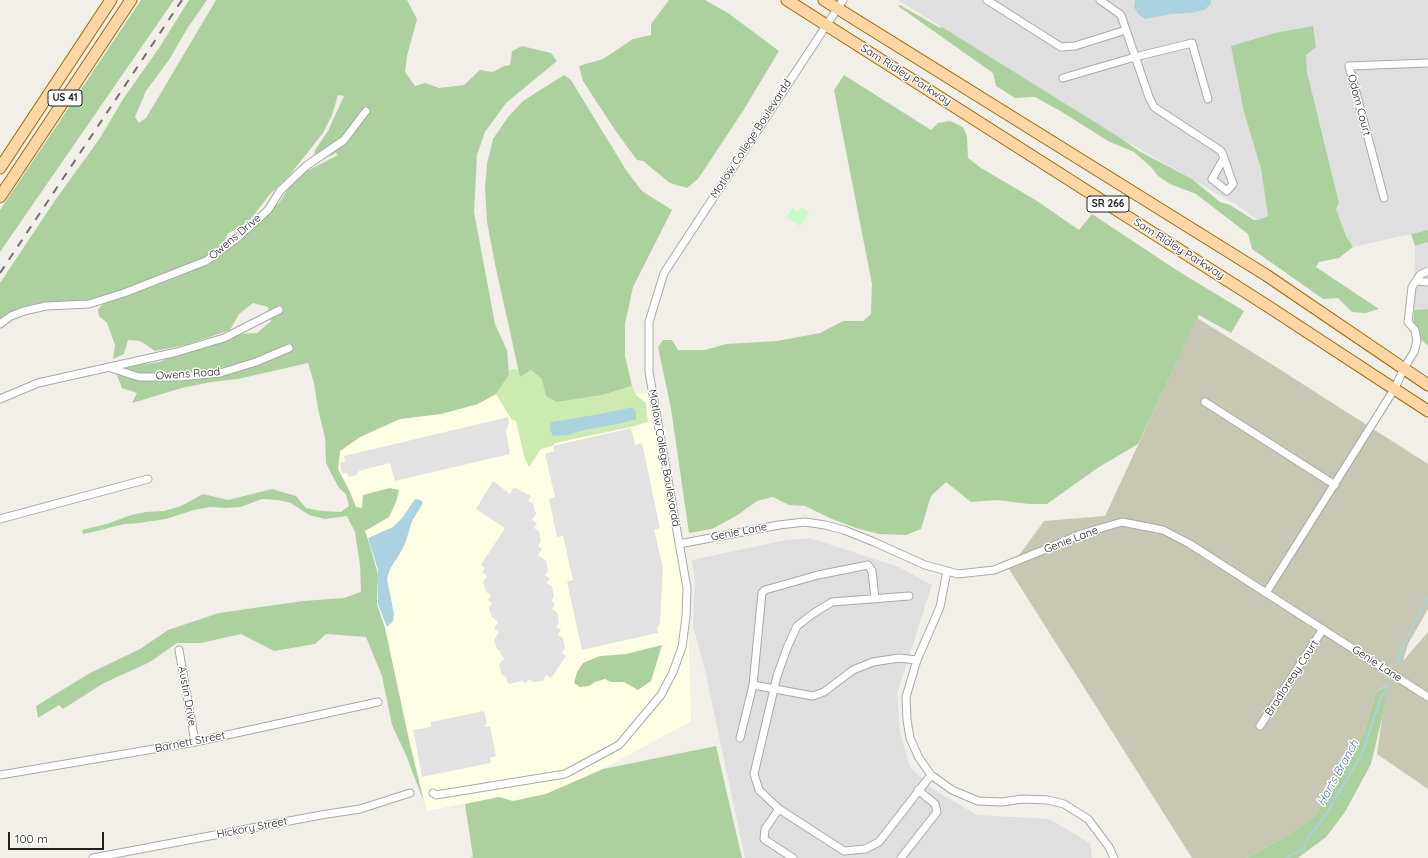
<!DOCTYPE html>
<html>
<head>
<meta charset="utf-8">
<style>
  body { margin:0 }
  #map { position:relative; width:1428px; height:858px; overflow:hidden; background:#f2efe9; font-family:Quicksand,sans-serif }
  canvas { display:block }
  .scale { position:absolute; left:8px; top:832px; width:96px; height:18px; box-sizing:border-box; border:2px solid #222; border-top:0; padding-left:5px; font-size:12px; line-height:14px; white-space:nowrap; color:#222; -webkit-text-stroke:3px #fff; paint-order:stroke }
</style>
</head>
<body>
<div id="map">
<canvas width="1428" height="858"></canvas>
<div class="scale">100 m</div>
</div>
<script>
const c = document.querySelector('canvas').getContext('2d');
c.lineJoin = 'round';
function fillPath(path, color) {
  c.fillStyle = color;
  c.fill(path, 'evenodd');
}
function toPath(rows) {
  const path = new Path2D();
  for (const r of rows) {
    path.moveTo(r[0], r[1]);
    for (let i = 2; i < r.length; i += 2) path.lineTo(r[i], r[i + 1]);
  }
  return path;
}
function stroke(path, color, width, dash) {
  c.strokeStyle = color;
  c.lineWidth = width;
  c.lineCap = dash ? 'butt' : 'round';
  c.setLineDash(dash || []);
  c.stroke(path);
}
function write(font, color, halo, rows, align = 'center') {
  c.font = font + ' Quicksand,sans-serif';
  c.lineWidth = 3;
  c.setLineDash([]);
  c.textBaseline = 'middle';
  c.strokeStyle = halo;
  c.fillStyle = color;
  for (const [text, x, y, turn = 0] of rows) {
    c.save();
    c.translate(x, y);
    c.rotate((+turn || 0) * Math.PI / 180);
    c.textAlign = isNaN(turn) ? turn : align;
    if (halo) c.strokeText(text, 0, 0);
    c.fillText(text, 0, 0);
    c.restore();
  }
}
fillPath(toPath([
  [898,0,1428,0,1428,230,1353,247,1346,236,1336,209,1339,203,1307,72,1306,55,1313,26,1244,112,1261,169,1268,216,1258,220,1235,204,1119,137],
  [1428,242,1428,309,1414,310,1415,246],
  [810,538,899,567,932,585,897,693,900,732,910,767,933,789,977,815,1049,819,1090,843,1092,858,745,858,705,670,693,626,695,582,692,560,786,540]
]), '#e0dfdf');
fillPath(toPath([
  [629,392,653,394,687,588,691,721,603,769,546,794,513,801,499,797,427,811,409,740,385,628,377,604,378,574,370,546,356,506,349,490,338,469,340,451,360,437,400,419,441,414,478,404,496,394,538,405]
]), '#ffffe5');
fillPath(toPath([
  [1197,318,1265,360,1428,464,1428,609,1408,644,1403,661,1428,632,1428,789,1377,754,1387,685,1376,692,1363,735,1345,767,1313,817,1283,838,1246,858,1192,858,1009,569,1044,521,1105,516]
]), '#c7c7b4');
fillPath(toPath([
  [513,369,519,370,520,376,531,370,542,379,557,402,602,395,632,386,636,395,646,403,648,422,631,427,555,443,552,446,541,449,529,467,525,459,516,421,511,419,496,394,509,372,509,370]
]), '#cdebb0');
fillPath(toPath([
  [141,0,174,0,0,252,0,210],
  [189,0,207,0,187,29,169,60,146,91,135,117,139,123,146,118,216,0,407,0,417,19,407,56,405,72,415,86,425,83,439,88,464,85,480,70,493,72,504,66,510,65,512,51,522,46,551,53,557,61,506,103,485,132,477,155,474,212,495,324,507,350,509,374,496,394,478,404,441,414,400,419,360,437,340,451,338,469,349,490,356,507,362,508,363,495,390,488,399,490,396,502,389,517,365,531,370,546,378,574,377,604,385,628,409,740,424,802,406,755,392,725,382,676,366,637,326,634,315,644,274,651,241,634,201,643,177,643,150,662,104,683,63,709,59,705,38,718,36,706,90,673,140,649,168,630,219,613,303,601,344,598,361,592,360,565,355,532,347,516,325,519,309,515,291,503,278,500,262,499,241,507,226,508,210,507,194,510,166,519,139,523,124,524,97,531,83,534,82,530,107,524,131,515,146,512,164,511,181,506,203,494,228,500,272,489,296,496,306,508,321,511,341,512,349,506,346,494,339,488,333,477,326,463,325,438,318,409,314,383,308,363,238,379,211,382,182,388,132,403,137,393,122,388,116,373,125,367,159,362,186,351,238,334,257,333,271,321,268,307,253,303,239,314,230,330,186,345,155,351,140,341,128,340,124,354,113,359,115,345,107,323,99,316,98,309,105,302,170,280,207,262,267,214,279,203,291,184,307,171,338,155,336,153,313,164,315,150,328,131,344,96,338,95,332,115,323,133,289,176,271,193,246,225,228,233,225,240,203,259,115,293,85,302,32,304,0,319,0,283,56,199,100,138,123,99,159,48],
  [669,0,705,0,728,13,779,51,743,111,698,179,687,188,670,183,643,161,637,160,617,133,583,81,579,66,603,59,633,39,651,35,651,24],
  [900,5,940,28,942,27,1119,137,1139,151,1192,179,1220,202,1230,205,1254,220,1258,220,1268,216,1261,169,1244,112,1231,46,1275,33,1313,26,1316,47,1306,55,1307,72,1339,203,1336,209,1346,236,1353,247,1339,258,1319,262,1316,267,1379,309,1365,313,1352,312,1338,298,1323,299,1252,249,1248,234,1196,194,1170,184,1158,176,1151,167,1134,152,1108,141,1062,112,1035,97,1015,98,996,86,993,73,898,6],
  [564,75,571,80,626,170,642,191,672,210,633,287,625,324,625,356,632,386,602,395,557,402,546,396,542,379,531,370,520,377,495,264,487,222,485,188,487,164,493,139,508,117,523,101],
  [844,75,931,130,938,123,950,121,963,127,967,136,968,158,981,168,1037,201,1079,230,1092,214,1178,271,1244,311,1231,333,1199,315,1138,444,1099,467,1047,504,1029,504,997,500,971,502,946,482,931,496,921,529,906,535,879,534,856,528,832,519,805,506,789,505,773,497,757,501,736,516,712,529,689,533,671,409,658,347,663,340,672,340,678,350,705,350,726,344,777,341,820,333,843,321,863,321,871,314,872,284,834,90],
  [1428,230,1428,242,1415,246,1411,234],
  [1428,309,1428,346,1413,332,1414,310],
  [662,645,651,681,638,690,624,682,611,682,605,679,595,682,589,686,580,687,574,683,577,672,583,663,600,656,626,654],
  [1388,685,1382,718,1371,764,1345,812,1326,837,1298,858,1246,858,1283,838,1313,817,1345,767,1363,735,1376,692],
  [716,746,742,858,469,858,473,857,465,804,499,797,513,801,546,794,603,769]
]), '#add19e');
fillPath(toPath([
  [802,207,809,212,800,226,786,217,793,208,797,212]
]), '#c8facc');
fillPath(toPath([
  [508,417,509,423,506,431,510,454,395,481,390,463,359,471,357,475,348,477,347,473,342,474,340,463,345,462,344,456],
  [631,428,635,445,642,443,660,528,654,530,663,567,660,623,657,628,658,633,582,650,567,582,573,580,563,536,557,537,549,499,555,497,545,454,554,451,553,446],
  [493,481,510,494,514,487,531,496,528,501,533,503,536,514,532,520,537,523,534,528,539,531,541,541,538,546,542,549,538,555,546,561,548,571,545,575,550,579,546,583,552,586,554,597,551,601,555,604,552,609,557,612,559,622,556,627,561,630,558,635,563,638,565,648,562,653,566,656,551,678,546,675,543,681,533,682,529,679,526,683,522,681,509,684,506,680,507,678,502,675,499,665,504,658,500,654,501,652,497,649,494,640,499,632,494,629,498,622,492,617,489,608,492,603,488,600,491,595,486,592,483,582,487,576,482,572,485,568,481,565,505,528,476,509],
  [484,711,487,723,485,726,486,727,490,726,496,756,490,758,491,763,422,777,413,730,431,727,431,722]
]), '#e2e2e2');
fillPath(toPath([
  [1135,0,1211,0,1211,4,1204,10,1190,13,1172,14,1145,19,1138,14,1134,7],
  [633,407,636,412,636,419,623,423,584,430,568,435,555,436,552,435,550,428,551,422,600,414],
  [415,499,420,500,423,502,422,505,412,521,405,544,399,555,390,569,387,579,394,614,393,621,387,627,378,604,378,570,368,538,393,527,403,517]
]), '#aad3df');
stroke(toPath([
  [1398,662,1401,649,1428,597],
  [1286,858,1304,848,1308,837,1323,819,1362,754,1380,700,1388,685]
]), '#aad3df', 2);
const street = toPath([
  [987,0,1061,47,1075,46,1126,30,1121,15,1100,0],
  [1126,30,1149,97,1154,107,1221,151,1224,158,1233,184,1227,191,1212,179,1224,158],
  [1063,78,1135,57,1192,43,1208,99],
  [1384,198,1349,66,1428,63],
  [1416,281,1428,282],
  [0,324,11,316,24,311,46,306,89,304,124,293,206,261,236,239,268,210,280,191,306,166,344,140,366,111],
  [108,367,139,377,179,377,220,373,256,362,289,348],
  [0,399,38,383,177,352,224,338,279,310],
  [1205,402,1335,485],
  [0,519,148,479],
  [679,544,779,525,805,522,825,525,844,530,874,542,925,565,958,574,994,570,1051,547,1081,534,1122,522,1163,530,1190,544,1428,697],
  [947,571,940,607,917,660,906,697,907,720,910,738,919,758,931,775,952,790,978,801,1002,802,1022,799,1048,800,1064,804,1088,819,1109,847,1114,858],
  [1266,593,1395,388,1404,368,1414,352,1417,341,1415,330,1408,322,1412,287,1420,275,1428,271],
  [909,596,832,602,814,613,797,626,787,648,777,676,754,774,759,790,779,809,844,851,865,849,879,842,931,775],
  [875,599,872,571,868,565,818,575,765,590,762,593,753,685,813,696,824,692,853,670,873,662,899,658,917,660],
  [179,650,195,742],
  [1260,726,1323,629],
  [740,738,753,685],
  [0,775,195,742,378,702],
  [433,793,436,795,565,774,619,745,661,695,673,672,682,647,686,617,687,588,649,372,649,322,664,273,843,0],
  [779,809,765,829,764,839,793,858],
  [93,858,321,815,360,809,410,793],
  [901,858,937,812,935,804,918,790]
]);
const primary = toPath([
  [787,0,1266,305,1428,411],
  [824,0,1266,275,1428,385],
  [0,168,111,0],
  [0,197,131,0]
]);
stroke(street, '#a9a9a9', 9);
stroke(primary, '#a06b00', 13);
stroke(street, '#fff', 7);
stroke(primary, '#fcd6a4', 11);
stroke(toPath([
  [0,273,182,0]
]), '#707070', 2, [8, 8]);
for (const [x, y, w] of [
  [65,98,34],
  [1108,204,42]
]) {
  const box = new Path2D();
  box.roundRect(x - w / 2, y - 8, w, 16, 3);
  c.fillStyle = '#fff';
  c.fill(box);
  stroke(box, '#222', 1);
}
write('bold 10px', '#222', null, [
  ["US 41",65,98],
  ["SR 266",1108,204]
]);
write('11px', '#222', '#fff', [
  ["Sam Ridley Parkway",906,75,32],
  ["Odom Court",1359,105,75],
  ["Motlow College Boulevardd",751,139,-57],
  ["Owens Drive",235,237,-40],
  ["Sam Ridley Parkway",1179,249,32],
  ["Owens Road",188,374,-4],
  ["Motlow College Boulevardd",664,458,80],
  ["Genie Lane",739,532,-11],
  ["Genie Lane",1071,540,-21],
  ["Genie Lane",1377,664,33],
  ["Bradloreay Court",1292,678,-57],
  ["Austin Drive",187,696,80],
  ["Barnett Street",190,742,-11],
  ["Hickory Street",252,828,-11]
]);
write('italic 12px', '#4a7aab', '#fff', [
  ["Harts Branch",1338,773,-61]
]);
</script>
</body>
</html>
